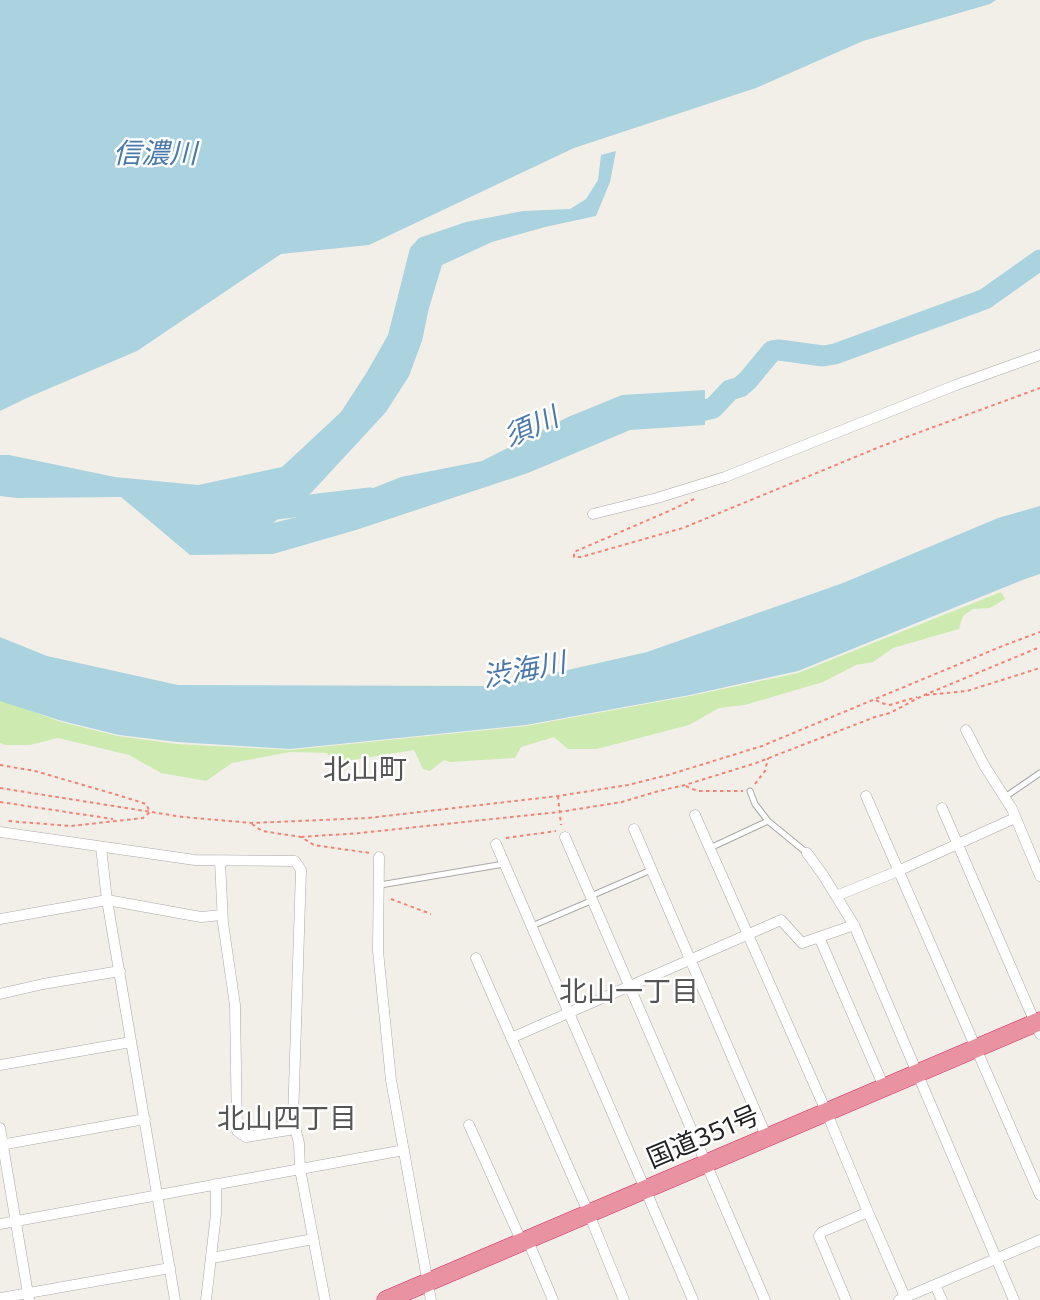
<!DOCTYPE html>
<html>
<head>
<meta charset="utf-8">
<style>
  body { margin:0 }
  canvas { display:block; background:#f2efe9 }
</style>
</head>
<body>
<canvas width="1040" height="1300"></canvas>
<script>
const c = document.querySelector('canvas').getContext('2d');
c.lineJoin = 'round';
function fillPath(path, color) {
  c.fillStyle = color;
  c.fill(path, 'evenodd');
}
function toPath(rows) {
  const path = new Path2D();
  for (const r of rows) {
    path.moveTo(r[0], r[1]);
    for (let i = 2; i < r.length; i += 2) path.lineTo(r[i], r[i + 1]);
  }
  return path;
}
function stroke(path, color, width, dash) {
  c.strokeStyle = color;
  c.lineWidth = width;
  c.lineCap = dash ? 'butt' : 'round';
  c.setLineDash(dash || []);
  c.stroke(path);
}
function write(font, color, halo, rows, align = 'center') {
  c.font = font + ' Commissioner,"Noto Sans JP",sans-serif';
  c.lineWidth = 5;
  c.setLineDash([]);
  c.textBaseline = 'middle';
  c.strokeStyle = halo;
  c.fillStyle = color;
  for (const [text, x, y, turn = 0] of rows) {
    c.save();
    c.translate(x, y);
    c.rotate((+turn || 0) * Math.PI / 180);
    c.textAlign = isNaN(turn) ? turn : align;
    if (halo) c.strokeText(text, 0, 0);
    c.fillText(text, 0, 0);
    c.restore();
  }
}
fillPath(toPath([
  [1001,592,1005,599,990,608,973,609,963,616,959,629,893,648,873,662,856,665,823,682,745,705,719,708,689,725,597,749,568,749,554,737,521,747,515,758,450,762,444,760,430,771,423,769,414,750,334,763,327,753,290,752,232,763,206,781,161,773,129,755,58,738,30,745,5,745,0,743,0,699,61,722,118,736,177,744,290,750,526,726,690,696,798,673]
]), '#cdebb0');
fillPath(toPath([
  [0,0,996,0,990,4,863,41,756,88,574,148,369,245,281,254,137,351,29,397,0,411],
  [616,151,610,182,596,216,545,227,492,242,442,265,429,308,422,341,416,357,409,376,386,412,312,492,273,523,305,515,401,477,482,461,568,417,622,395,705,390,705,425,630,430,528,473,356,530,273,554,190,555,121,497,17,498,0,496,0,455,9,455,115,477,198,485,282,467,341,412,367,372,388,335,410,248,419,238,466,222,523,211,570,209,586,199,598,180,601,155],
  [1040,506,1040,574,1025,579,798,671,690,695,526,725,290,749,177,742,119,735,62,721,0,701,0,637,47,656,178,685,497,686,647,652,843,583,998,518]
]), '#aad3df');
stroke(toPath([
  [677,410,701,411,713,408,730,390,740,387,748,380,772,351,779,350,823,356,835,354,985,299,1040,260],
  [267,510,370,498]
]), '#aad3df', 21);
const lane = toPath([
  [750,791,755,804,768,821,807,853],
  [1005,797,1040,773],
  [710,848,768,821],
  [380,885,504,864],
  [591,896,651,870],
  [532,926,593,900]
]);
const street = toPath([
  [593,514,657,498,725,477,956,385,1040,355],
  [966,730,984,765,1012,809,1040,876],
  [866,796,1040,1195],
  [942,808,1040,1034],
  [695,815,826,1111,868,1212,905,1297],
  [634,829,767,1138],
  [0,832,195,860,295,861,301,870,293,1120,299,1143,300,1169,325,1300],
  [565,837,765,1300],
  [496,844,693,1300],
  [101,847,107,900,175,1300],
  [807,853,823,875,854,925,1014,1300],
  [379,857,378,951,391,1080,431,1300],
  [220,861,223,923,235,1005,237,1131,246,1137,295,1129],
  [836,896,898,871,1015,818],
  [0,919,107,900,201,917,222,915],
  [819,937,884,1087],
  [476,958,589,1214,624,1300],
  [0,994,43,984,120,971],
  [511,1038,781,920,802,943,854,925],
  [0,1065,131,1042],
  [469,1125,520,1238,527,1241,531,1248,553,1300],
  [0,1128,29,1300],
  [0,1145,145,1119],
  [0,1224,404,1150],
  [212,1258,313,1239],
  [935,1285,942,1300],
  [0,1298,170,1268],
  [206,1300,216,1214,216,1184],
  [846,1300,819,1236,822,1232,868,1212],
  [899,1300,1040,1240]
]);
const highway = toPath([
  [386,1300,1040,1021]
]);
stroke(lane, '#a9a9a9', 7);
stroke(street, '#a9a9a9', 11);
stroke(highway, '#dc2a67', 19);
stroke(toPath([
  [694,499,669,511,574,552,574,557,581,557,683,528,882,446,1040,388],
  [926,695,967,691,1040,668],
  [876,700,881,703,890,705,917,697],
  [0,765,35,771,121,796,146,804,150,812,143,818,71,826,8,821],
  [755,784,765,771,768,758],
  [686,786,692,789,699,791,743,791],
  [0,788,183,817,252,823,368,818,558,796,628,785,668,775,762,746,1005,645,1040,632],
  [558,796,561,825],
  [0,802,113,819],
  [252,824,262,831,301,837,314,845,370,853],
  [301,837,360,833,559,812,622,802,659,791,685,785,756,763,875,717,890,713,922,696,1040,647],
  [506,838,556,831],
  [391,899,431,914]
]), '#fa8072', 2, [3.5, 3.5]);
stroke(lane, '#fff', 5);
stroke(street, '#fff', 10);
stroke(highway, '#e892a2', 18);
write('26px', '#222', '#fff', [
  ["国道351号",703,1137,-23]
]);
write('italic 28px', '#4a7aab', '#fff', [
  ["信濃川",155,154],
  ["須川",531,427,-24],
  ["渋海川",524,670,-11]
]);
write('28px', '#555', '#fff', [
  ["北山町",365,770],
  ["北山一丁目",629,992],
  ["北山四丁目",287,1119]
]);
</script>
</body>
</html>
